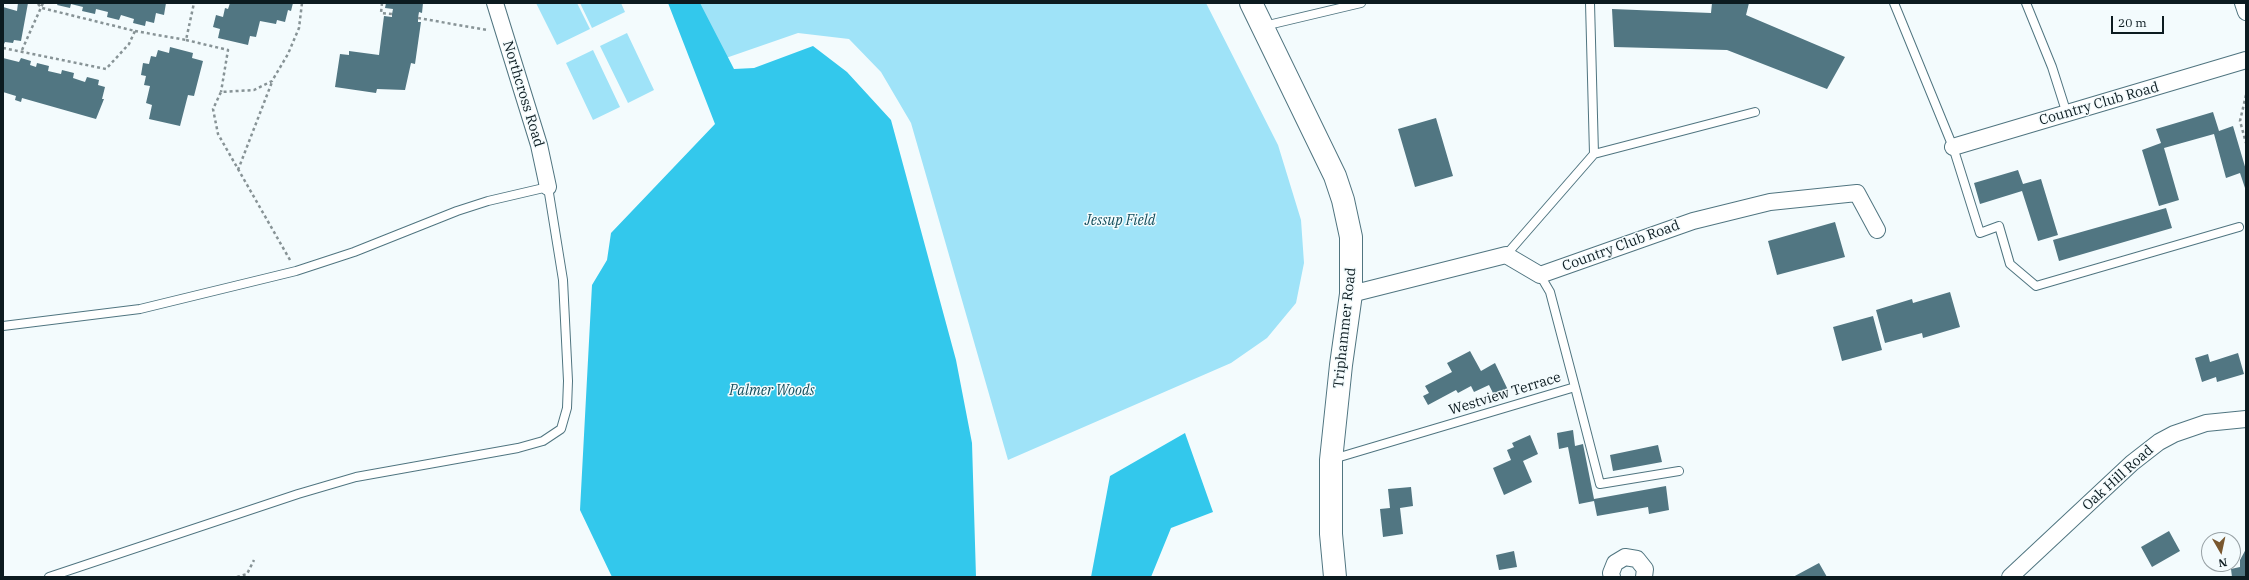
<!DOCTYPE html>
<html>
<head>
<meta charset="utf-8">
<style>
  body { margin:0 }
  #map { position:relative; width:2249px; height:580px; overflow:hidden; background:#f3fbfd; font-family:"IBM Plex Serif",serif }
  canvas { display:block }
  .frame { position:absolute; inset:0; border:4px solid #0c1b20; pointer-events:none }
  .north { position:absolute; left:2201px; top:532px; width:40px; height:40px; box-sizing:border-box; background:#f3fbfd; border:1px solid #97a1a5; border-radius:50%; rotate:171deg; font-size:11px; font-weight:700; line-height:16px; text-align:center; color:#0c1b20 }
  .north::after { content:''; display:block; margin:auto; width:14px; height:18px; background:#79572f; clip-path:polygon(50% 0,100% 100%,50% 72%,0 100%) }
  .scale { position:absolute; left:2111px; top:16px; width:53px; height:18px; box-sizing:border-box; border:2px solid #0c1b20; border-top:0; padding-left:5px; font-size:12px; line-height:14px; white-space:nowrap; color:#0c1b20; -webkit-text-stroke:3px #f3fbfd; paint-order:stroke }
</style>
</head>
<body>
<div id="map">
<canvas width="2249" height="580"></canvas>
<div class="frame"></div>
<div class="north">N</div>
<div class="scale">20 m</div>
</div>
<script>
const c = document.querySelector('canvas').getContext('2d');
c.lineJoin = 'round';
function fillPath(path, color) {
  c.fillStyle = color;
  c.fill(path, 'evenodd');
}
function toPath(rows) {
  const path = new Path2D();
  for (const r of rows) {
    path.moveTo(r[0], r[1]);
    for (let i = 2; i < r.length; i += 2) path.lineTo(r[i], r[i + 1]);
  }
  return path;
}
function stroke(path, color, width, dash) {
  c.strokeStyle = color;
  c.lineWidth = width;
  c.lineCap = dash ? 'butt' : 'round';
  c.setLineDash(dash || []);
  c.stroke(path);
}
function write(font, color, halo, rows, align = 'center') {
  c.font = font + ' "IBM Plex Serif",serif';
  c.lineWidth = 3;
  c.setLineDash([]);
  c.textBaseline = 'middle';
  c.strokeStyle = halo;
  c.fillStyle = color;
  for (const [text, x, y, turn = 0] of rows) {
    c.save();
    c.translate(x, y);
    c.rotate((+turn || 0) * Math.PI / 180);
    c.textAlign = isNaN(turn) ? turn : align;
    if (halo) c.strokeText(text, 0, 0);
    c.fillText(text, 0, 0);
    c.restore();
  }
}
fillPath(toPath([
  [536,3,577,3,590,29,557,45],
  [580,3,621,3,625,12,592,28],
  [694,3,1206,3,1278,145,1301,220,1304,263,1296,303,1267,338,1231,363,1008,460,911,123,881,72,849,39,798,33,723,59],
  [627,33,654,90,628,103,600,46],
  [593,50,620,107,593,120,566,63]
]), '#9fe3f8');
fillPath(toPath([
  [668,3,700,3,734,69,754,68,813,46,847,72,891,120,956,360,972,443,976,577,612,577,580,510,592,285,607,260,611,233,715,124],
  [1185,433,1213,512,1171,528,1151,577,1091,577,1110,476]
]), '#33c8ec');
fillPath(toPath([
  [18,3,28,3,21,41,14,40,13,43,5,42,3,46,3,7,17,11],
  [58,3,166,3,164,15,156,13,154,23,146,21,145,26,133,23,134,19,121,15,119,20,107,17,108,12,96,9,95,14,82,11,83,7,71,4,70,8,57,5],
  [230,3,293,3,291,11,288,10,285,22,277,20,276,24,260,21,256,37,250,36,248,45,218,38,220,29,213,27,216,15,223,17,225,8,228,9],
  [386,3,423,3,422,13,419,12,418,18,418,22,421,22,415,64,411,63,405,90,377,89,376,93,335,87,340,54,349,55,349,51,379,55,384,16,392,17,392,14,393,9,385,8],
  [1712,3,1749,3,1746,15,1845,57,1827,89,1727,50,1614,47,1612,9,1711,13],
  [170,47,193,53,192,58,203,61,194,96,188,95,180,126,149,119,152,105,146,103,150,86,144,85,146,76,141,75,143,63,149,64,151,56,156,57,158,50,169,53],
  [3,58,19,62,21,58,31,61,30,65,36,67,37,63,49,66,48,71,61,74,62,70,74,73,73,78,85,82,87,77,99,80,98,85,105,87,102,99,104,99,96,119,22,98,21,102,15,100,16,96,3,92],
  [2213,112,2219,131,2233,126,2246,170,2246,191,2240,173,2226,178,2214,134,2164,148,2179,200,2159,206,2142,150,2161,143,2156,129],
  [1436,118,1453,176,1415,187,1398,129],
  [2018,170,2023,184,2041,179,2058,235,2038,241,2022,191,1980,204,1974,183],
  [2166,208,2172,228,2059,261,2053,240],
  [1835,222,1845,257,1777,275,1768,241],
  [1950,292,1960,327,1923,338,1922,333,1885,343,1876,310,1912,299,1913,303],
  [1873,316,1882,350,1842,361,1833,327],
  [1470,351,1481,371,1495,363,1508,390,1495,397,1489,385,1474,392,1471,386,1458,393,1456,390,1428,405,1423,396,1429,393,1425,386,1452,372,1447,363],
  [2238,353,2244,374,2217,382,2216,377,2202,382,2195,358,2208,354,2210,362],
  [1573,430,1575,446,1583,444,1594,499,1666,486,1669,510,1649,514,1648,507,1597,516,1594,501,1579,504,1568,447,1559,449,1557,433],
  [1530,435,1538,454,1523,461,1532,482,1504,495,1493,468,1511,460,1507,450,1514,447,1512,443],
  [1658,445,1662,462,1613,471,1610,455],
  [1411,487,1413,506,1400,508,1403,534,1383,537,1380,509,1390,508,1388,489],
  [2169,531,2180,551,2152,567,2141,547],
  [2246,549,2246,577,2232,577,2231,569,2240,567,2240,560],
  [1514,551,1517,567,1499,570,1496,555],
  [1819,563,1827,577,1793,577]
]), '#517682');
const lane = toPath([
  [1590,3,1594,154],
  [1894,3,1953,147,1980,233,1999,226,2010,264,2036,286,2239,227],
  [2026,3,2052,67,2067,114],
  [1264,26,1361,3],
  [1506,255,1594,154,1755,112],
  [3,326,140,309,296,271,354,252,457,211,488,201,548,187,563,280,568,381,567,408,561,429,543,441,518,448,356,477,298,494,49,577],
  [1575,387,1600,484,1679,471],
  [1333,459,1575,387,1550,292,1540,275]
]);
const street = toPath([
  [495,3,539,145,548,187],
  [2243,3,2246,12],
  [1953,147,2246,60],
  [1351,294,1506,255,1540,275,1693,221,1770,202,1857,193,1877,230],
  [1612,577,1611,573,1615,563,1625,557,1637,559,1645,569,1644,577],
  [2010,577,2132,463,2159,442,2174,434,2206,423,2246,419]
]);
const secondary = toPath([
  [1251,3,1335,176,1343,200,1351,237,1351,294,1341,365,1331,460,1331,534,1335,577]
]);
stroke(lane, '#507580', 10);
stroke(street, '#507580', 18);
stroke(secondary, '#507580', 24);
stroke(toPath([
  [382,3,381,13,392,14],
  [418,18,487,30],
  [135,31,186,40,194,3],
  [186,40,228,50,221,92],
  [3,48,106,69,129,44,135,31,42,8,37,3],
  [22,50,43,3],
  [2246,95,2240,121,2246,143],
  [238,170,272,82],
  [290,260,218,134,213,109,221,92,254,90,272,81,288,54,299,28,302,3],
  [237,577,247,574,254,560]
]), '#879396', 2.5, [3, 3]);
stroke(lane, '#fff', 8);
stroke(street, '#fff', 16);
stroke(secondary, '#fff', 22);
write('14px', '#0c1b20', '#f3fbfd', [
  ["Northcross Road",523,94,73],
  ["Country Club Road",2099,104,-16],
  ["Country Club Road",1621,246,-20],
  ["Triphammer Road",1345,328,-84],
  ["Westview Terrace",1505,394,-17],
  ["Oak Hill Road",2118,478,-42]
]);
write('italic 14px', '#114d5c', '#f3fbfd', [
  ["Jessup Field",1120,221],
  ["Palmer Woods",772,391]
]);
</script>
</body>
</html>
